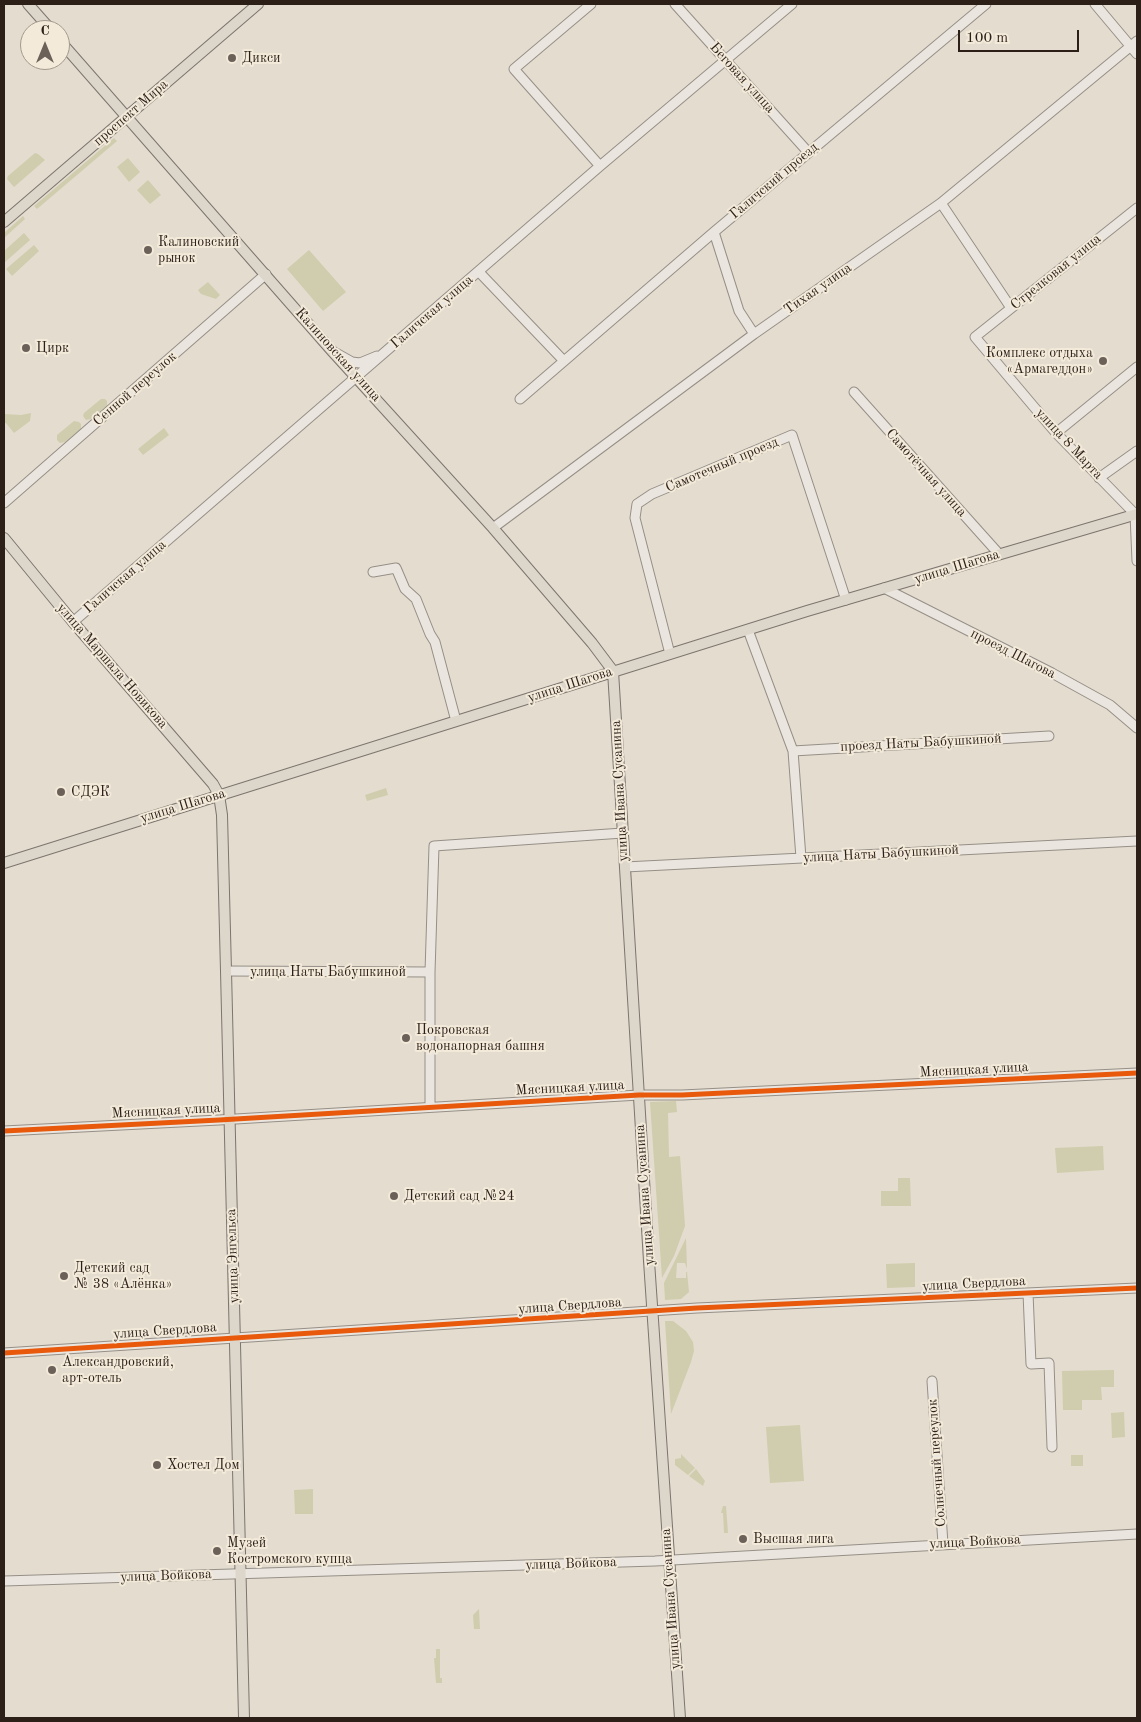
<!DOCTYPE html>
<html>
<head>
<meta charset="utf-8">
<style>
  body { margin:0 }
  #map { position:relative; width:1141px; height:1722px; overflow:hidden; background:#e4dccf; font-family:"Old Standard TT",serif }
  canvas { display:block }
  .frame { position:absolute; inset:0; border:5px solid #2c1f18; pointer-events:none }
  .north { position:absolute; left:20px; top:20px; width:50px; height:50px; box-sizing:border-box; background:#f3eada; border:1px solid #a3998c; border-radius:50%; rotate:0deg; font-size:14px; font-weight:700; line-height:20px; text-align:center; color:#2c1f18 }
  .north::after { content:''; display:block; margin:auto; width:18px; height:22px; background:#6c6158; clip-path:polygon(50% 0,100% 100%,50% 72%,0 100%) }
  .scale { position:absolute; left:958px; top:30px; width:121px; height:22px; box-sizing:border-box; border:2px solid #2c1f18; border-top:0; padding-left:6px; font-size:15px; line-height:18px; white-space:nowrap; color:#2c1f18; -webkit-text-stroke:4px #f3eada; paint-order:stroke }
</style>
</head>
<body>
<div id="map">
<canvas width="1141" height="1722"></canvas>
<div class="frame"></div>
<div class="north">С</div>
<div class="scale">100 m</div>
</div>
<script>
const c = document.querySelector('canvas').getContext('2d');
c.lineJoin = 'round';
function fillPath(path, color) {
  c.fillStyle = color;
  c.fill(path, 'evenodd');
}
function toPath(rows) {
  const path = new Path2D();
  for (const r of rows) {
    path.moveTo(r[0], r[1]);
    for (let i = 2; i < r.length; i += 2) path.lineTo(r[i], r[i + 1]);
  }
  return path;
}
function stroke(path, color, width, dash) {
  c.strokeStyle = color;
  c.lineWidth = width;
  c.lineCap = dash ? 'butt' : 'round';
  c.setLineDash(dash || []);
  c.stroke(path);
}
function write(font, color, halo, rows, align = 'center') {
  c.font = font + ' "Old Standard TT",serif';
  c.lineWidth = 4;
  c.setLineDash([]);
  c.textBaseline = 'middle';
  c.strokeStyle = halo;
  c.fillStyle = color;
  for (const [text, x, y, turn = 0] of rows) {
    c.save();
    c.translate(x, y);
    c.rotate((+turn || 0) * Math.PI / 180);
    c.textAlign = isNaN(turn) ? turn : align;
    if (halo) c.strokeText(text, 0, 0);
    c.fillText(text, 0, 0);
    c.restore();
  }
}
fillPath(toPath([
  [114,138,117,141,37,209,34,206],
  [35,153,38,154,45,160,14,187,7,179,8,176],
  [128,158,140,172,129,182,117,167],
  [148,180,161,195,150,204,137,190],
  [23,216,25,219,4,238,4,233],
  [24,233,30,240,4,263,4,251],
  [34,245,39,251,12,276,6,269],
  [309,250,346,292,323,311,287,269],
  [208,282,220,295,216,299,201,294,198,290],
  [101,399,105,399,107,401,107,406,91,419,86,420,83,416,84,413],
  [31,413,30,421,14,433,6,423,4,423,4,414,21,415],
  [74,421,79,422,81,424,81,429,65,442,60,443,57,440,57,435],
  [164,428,169,435,143,455,138,449],
  [386,788,388,795,367,801,365,795],
  [676,1101,677,1112,668,1113,669,1157,680,1156,685,1226,674,1256,662,1278,650,1102],
  [1103,1146,1104,1170,1057,1173,1055,1148],
  [898,1178,910,1178,911,1206,881,1206,881,1191,898,1191],
  [686,1238,687,1269,685,1263,677,1263,676,1278,686,1278,686,1272,687,1272,689,1292,681,1299,665,1300,664,1283],
  [915,1263,915,1287,887,1288,886,1264],
  [665,1321,673,1321,686,1331,693,1342,694,1351,691,1362,671,1414],
  [1114,1370,1114,1387,1101,1387,1102,1400,1082,1400,1082,1410,1063,1410,1062,1371],
  [1124,1412,1125,1437,1112,1438,1111,1413],
  [800,1425,804,1481,770,1483,766,1427],
  [681,1454,695,1468,688,1475,675,1465,675,1459,681,1458],
  [1071,1455,1083,1455,1083,1466,1071,1466],
  [696,1469,705,1481,703,1486,689,1476],
  [313,1489,313,1514,295,1514,294,1490],
  [723,1506,726,1506,728,1533,724,1533,723,1513,721,1513],
  [479,1609,480,1629,474,1629,473,1615],
  [436,1649,440,1649,440,1678,442,1678,442,1683,436,1683,434,1658,436,1658]
]), '#cfcdad');
const minor = toPath([
  [591,4,514,69,600,166],
  [675,4,808,152],
  [1095,4,1137,54],
  [941,203,1011,308],
  [1137,208,975,337,1056,433,1135,514,1137,561],
  [714,232,739,311,754,334],
  [479,272,564,361],
  [336,353,352,362,360,363,377,356],
  [854,392,999,554],
  [520,399,714,232,986,4],
  [1056,433,1137,367],
  [1099,478,1137,451],
  [4,503,266,274],
  [493,528,754,334,941,203,1137,41],
  [373,572,396,568,405,589,416,599,430,634,435,642,456,721],
  [884,588,1052,673,1110,705,1137,728],
  [73,622,600,166,792,4],
  [748,630,793,751,801,858],
  [670,654,635,518,637,504,652,494,792,435,846,600],
  [793,751,1049,736],
  [625,867,1137,841],
  [226,971,430,972],
  [430,1107,430,972,434,846,623,833],
  [4,1131,219,1120,639,1095,682,1095,1137,1073],
  [1028,1293,1031,1364,1049,1363,1052,1447],
  [4,1353,697,1308,1137,1288],
  [932,1381,943,1544],
  [4,1581,655,1561,1137,1534]
]);
const major = toPath([
  [28,4,51,30],
  [60,41,332,351,493,528,592,643,613,671],
  [4,222,258,4],
  [4,538,73,622,213,784,219,795,222,815,226,971,244,1718],
  [613,671,649,1261,680,1718],
  [4,863,807,611,1137,514]
]);
stroke(minor, '#958f87', 11);
stroke(major, '#7c756e', 12);
stroke(minor, '#eae6df', 9);
stroke(major, '#ddd6ca', 10);
stroke(toPath([
  [4,1131,219,1120,639,1095,682,1095,1137,1073],
  [4,1353,697,1308,1137,1288]
]), '#e8590c', 5);
for (const [x, y, r, color] of [
  [232,58,5,"#6c6158"],
  [148,250,5,"#6c6158"],
  [26,348,5,"#6c6158"],
  [1103,361,5,"#6c6158"],
  [61,792,5,"#6c6158"],
  [406,1038,5,"#6c6158"],
  [394,1196,5,"#6c6158"],
  [64,1276,5,"#6c6158"],
  [52,1370,5,"#6c6158"],
  [157,1465,5,"#6c6158"],
  [743,1539,5,"#6c6158"],
  [217,1551,5,"#6c6158"]
]) {
  const dot = new Path2D();
  dot.arc(x, y, r, 0, 2 * Math.PI);
  c.fillStyle = color;
  c.fill(dot);
  stroke(dot, '#f3eada', 2);
}
write('14px', '#2c1f18', '#f3eada', [
  ["Дикси",242,58],
  ["Калиновский",158,242],
  ["рынок",158,258],
  ["Цирк",36,348],
  ["Комплекс отдыха",1093,353,"right"],
  ["«Армагеддон»",1093,369,"right"],
  ["СДЭК",71,792],
  ["Покровская",416,1030],
  ["водонапорная башня",416,1046],
  ["Детский сад №24",404,1196],
  ["Детский сад",74,1268],
  ["№ 38 «Алёнка»",74,1284],
  ["Александровский,",62,1362],
  ["арт-отель",62,1378],
  ["Хостел Дом",167,1465],
  ["Высшая лига",753,1539],
  ["Музей",227,1543],
  ["Костромского купца",227,1559]
], 'left');
write('14px', '#2c1f18', '#f3eada', [
  ["Беговая улица",742,78,48],
  ["проспект Мира",131,113,-41],
  ["Галичский проезд",774,181,-40],
  ["Стрелковая улица",1056,272,-39],
  ["Тихая улица",818,289,-35],
  ["Галичская улица",432,312,-41],
  ["Калиновская улица",338,355,48],
  ["Сенной переулок",135,389,-41],
  ["улица 8 Марта",1069,444,47],
  ["Самотечный проезд",722,465,-23],
  ["Самотёчная улица",926,473,48],
  ["улица Шагова",957,567,-17],
  ["Галичская улица",125,577,-41],
  ["проезд Шагова",1013,654,27],
  ["улица Маршала Новикова",112,666,49],
  ["улица Шагова",570,685,-18],
  ["проезд Наты Бабушкиной",921,743,-3],
  ["улица Ивана Сусанина",620,791,-93],
  ["улица Шагова",183,806,-17],
  ["улица Наты Бабушкиной",881,854,-3],
  ["улица Наты Бабушкиной",328,972],
  ["Мясницкая улица",974,1070,-3],
  ["Мясницкая улица",570,1088,-3],
  ["Мясницкая улица",166,1111,-3],
  ["улица Ивана Сусанина",645,1195,-94],
  ["улица Энгельса",233,1256,-92],
  ["улица Свердлова",974,1284,-3],
  ["улица Свердлова",570,1306,-4],
  ["улица Свердлова",165,1331,-4],
  ["Солнечный переулок",937,1463,-94],
  ["улица Войкова",975,1542,-3],
  ["улица Войкова",571,1564,-2],
  ["улица Войкова",166,1576,-2],
  ["улица Ивана Сусанина",671,1599,-94]
]);
</script>
</body>
</html>
